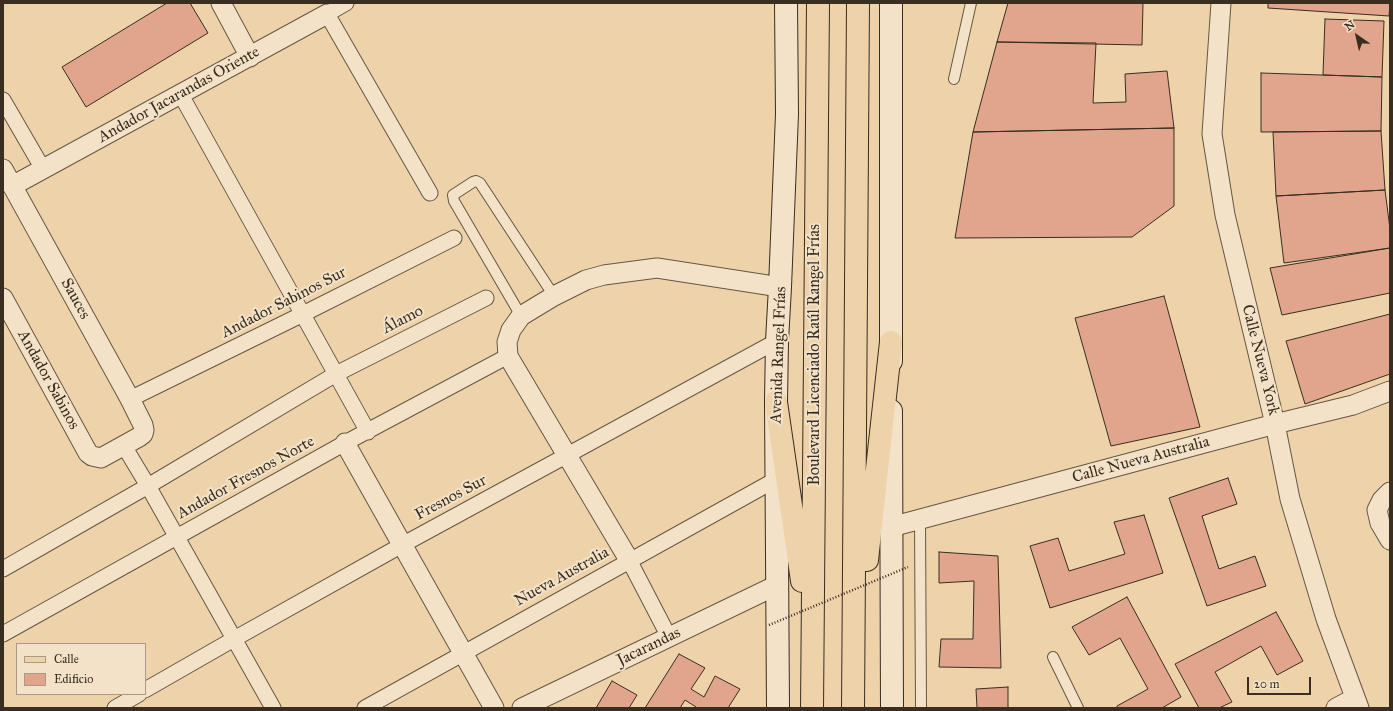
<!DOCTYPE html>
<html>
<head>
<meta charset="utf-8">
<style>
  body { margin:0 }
  #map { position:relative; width:1393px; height:711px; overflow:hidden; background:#edd2aa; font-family:"IM FELL Great Primer",serif }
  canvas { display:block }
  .frame { position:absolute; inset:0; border:4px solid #392e20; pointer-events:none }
  .legend { position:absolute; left:16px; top:643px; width:130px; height:52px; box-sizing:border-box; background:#f3e2c8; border:1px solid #a99a85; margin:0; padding:5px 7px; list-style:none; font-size:12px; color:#392e20 }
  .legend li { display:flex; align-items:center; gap:8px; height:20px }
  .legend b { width:20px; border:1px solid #a99a85 }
  .north { position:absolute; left:1337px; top:16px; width:40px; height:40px; -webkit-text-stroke:3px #f3e2c8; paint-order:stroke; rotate:326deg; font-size:11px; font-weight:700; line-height:16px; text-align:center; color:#392e20 }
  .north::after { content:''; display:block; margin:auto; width:14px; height:18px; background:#392e20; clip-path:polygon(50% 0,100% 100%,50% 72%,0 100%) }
  .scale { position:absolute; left:1247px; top:677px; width:64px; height:18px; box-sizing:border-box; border:2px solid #392e20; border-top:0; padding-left:5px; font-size:12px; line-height:14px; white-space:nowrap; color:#392e20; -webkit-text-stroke:3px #f3e2c8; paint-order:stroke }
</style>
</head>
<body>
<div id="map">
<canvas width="1393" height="711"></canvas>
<div class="frame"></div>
<ul class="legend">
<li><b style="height:5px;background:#edd2aa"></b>Calle</li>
<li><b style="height:11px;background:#e1a48c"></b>Edificio</li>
</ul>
<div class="north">N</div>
<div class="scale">20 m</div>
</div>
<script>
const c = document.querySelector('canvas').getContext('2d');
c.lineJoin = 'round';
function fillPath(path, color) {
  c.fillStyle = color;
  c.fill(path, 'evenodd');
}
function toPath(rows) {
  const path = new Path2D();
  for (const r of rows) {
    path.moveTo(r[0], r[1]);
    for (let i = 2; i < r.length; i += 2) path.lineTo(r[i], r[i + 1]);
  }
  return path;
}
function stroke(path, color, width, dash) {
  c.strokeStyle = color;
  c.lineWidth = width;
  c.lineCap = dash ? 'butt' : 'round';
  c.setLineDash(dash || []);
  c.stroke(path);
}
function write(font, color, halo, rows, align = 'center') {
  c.font = font + ' "IM FELL Great Primer",serif';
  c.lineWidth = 4;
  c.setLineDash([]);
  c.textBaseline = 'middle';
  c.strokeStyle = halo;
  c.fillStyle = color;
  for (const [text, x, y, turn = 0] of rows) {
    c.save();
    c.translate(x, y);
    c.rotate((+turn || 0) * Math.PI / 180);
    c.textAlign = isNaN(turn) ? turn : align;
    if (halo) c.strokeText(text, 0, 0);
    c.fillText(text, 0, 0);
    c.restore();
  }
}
const building = toPath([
  [167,3,190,3,208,33,86,107,62,67,167,3],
  [1008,3,1143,3,1142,45,997,42,1008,3],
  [1268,3,1390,3,1390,4,1389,16,1268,8,1268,3],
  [1325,19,1384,21,1382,77,1323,75,1325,19],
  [997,42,1096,43,1093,103,1126,102,1125,74,1167,71,1174,128,973,132,997,42],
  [1261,73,1382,77,1381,131,1261,132,1261,73],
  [1174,128,1174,206,1132,237,955,238,973,132,1174,128],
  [1381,131,1385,190,1276,196,1273,132,1381,131],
  [1385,190,1390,229,1390,248,1284,263,1276,196,1385,190],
  [1390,248,1390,293,1282,315,1270,268,1390,248],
  [1164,296,1200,427,1111,446,1075,318,1164,296],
  [1390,314,1390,374,1305,404,1286,341,1390,314],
  [1228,478,1237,504,1202,516,1219,569,1255,556,1266,586,1207,606,1169,498,1228,478],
  [1144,515,1163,573,1050,608,1030,546,1058,538,1069,571,1125,554,1114,522,1144,515],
  [939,552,998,556,1001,668,939,667,941,639,973,639,974,581,939,583,939,552],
  [1127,597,1181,697,1162,708,1117,708,1117,706,1148,689,1120,638,1089,655,1072,627,1127,597],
  [1276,612,1303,661,1277,675,1261,646,1215,672,1232,702,1219,708,1199,708,1175,664,1276,612],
  [679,654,705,668,691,689,704,697,715,676,740,689,728,708,695,708,696,707,685,700,680,708,645,708,679,654],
  [612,681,637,695,629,708,596,708,612,681],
  [1008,687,1008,708,977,708,976,689,1008,687]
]);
fillPath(building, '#e1a48c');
stroke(building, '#392e20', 1);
const service = toPath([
  [954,79,971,3],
  [521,316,454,201,453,195,473,182,476,181,480,183,554,296],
  [920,519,921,708],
  [1053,657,1078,708]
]);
const pedestrian = toPath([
  [346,3,327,14,430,193],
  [181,95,368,432],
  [3,100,43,169],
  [130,399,303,314,454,238],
  [124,446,148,486,273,708],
  [629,560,669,637],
  [3,569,148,486,336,374,486,298],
  [3,634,345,443,508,356],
  [145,690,234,639,402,545,777,341],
  [115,708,139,694],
  [365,708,777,479]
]);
const minor = toPath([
  [221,3,250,57],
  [1221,3,1212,134,1225,215,1275,424,1290,499,1326,619,1359,708],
  [3,169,130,399,143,425,144,430,143,434,139,437,101,458,92,456,88,453,3,298],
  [12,186,327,14],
  [345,443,494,708],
  [1390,492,1382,500,1377,510,1380,523,1390,540],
  [891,527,1275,424,1353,405,1390,391],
  [629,560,508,356,507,342,511,330,521,316,554,296,586,280,604,275,657,268,780,287],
  [522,708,777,585],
  [1336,708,1355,698]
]);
const secondary = toPath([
  [891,361,891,3],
  [891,411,892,708],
  [778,708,776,402,777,341,780,287,787,114,786,3]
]);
const primary = toPath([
  [776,402,802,581],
  [867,560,891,342],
  [812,708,818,3],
  [853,708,858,3]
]);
stroke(service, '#665742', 12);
stroke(pedestrian, '#665742', 17);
stroke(minor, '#665742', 21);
stroke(secondary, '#392e20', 24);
stroke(primary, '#392e20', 24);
stroke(service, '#f3e2c8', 10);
stroke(pedestrian, '#f3e2c8', 15);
stroke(minor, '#f3e2c8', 19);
stroke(secondary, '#f3e2c8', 22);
stroke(primary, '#edd2aa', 22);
stroke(toPath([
  [769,625,908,567]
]), '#392e20', 2.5, [1, 2]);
write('16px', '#392e20', '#f3e2c8', [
  ["Andador Jacarandas Oriente",179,95,-29],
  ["Sauces",75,299,61],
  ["Andador Sabinos Sur",284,303,-27],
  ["Álamo",403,320,-27],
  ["Avenida Rangel Frías",779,355,-88],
  ["Boulevard Licenciado Raúl Rangel Frías",815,355,-90],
  ["Calle Nueva York",1260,360,76],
  ["Andador Sabinos",48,380,61],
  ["Calle Nueva Australia",1141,460,-15],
  ["Andador Fresnos Norte",246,478,-29],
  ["Fresnos Sur",451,498,-28],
  ["Nueva Australia",562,577,-29],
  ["Jacarandas",649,647,-26]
]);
</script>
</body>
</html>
